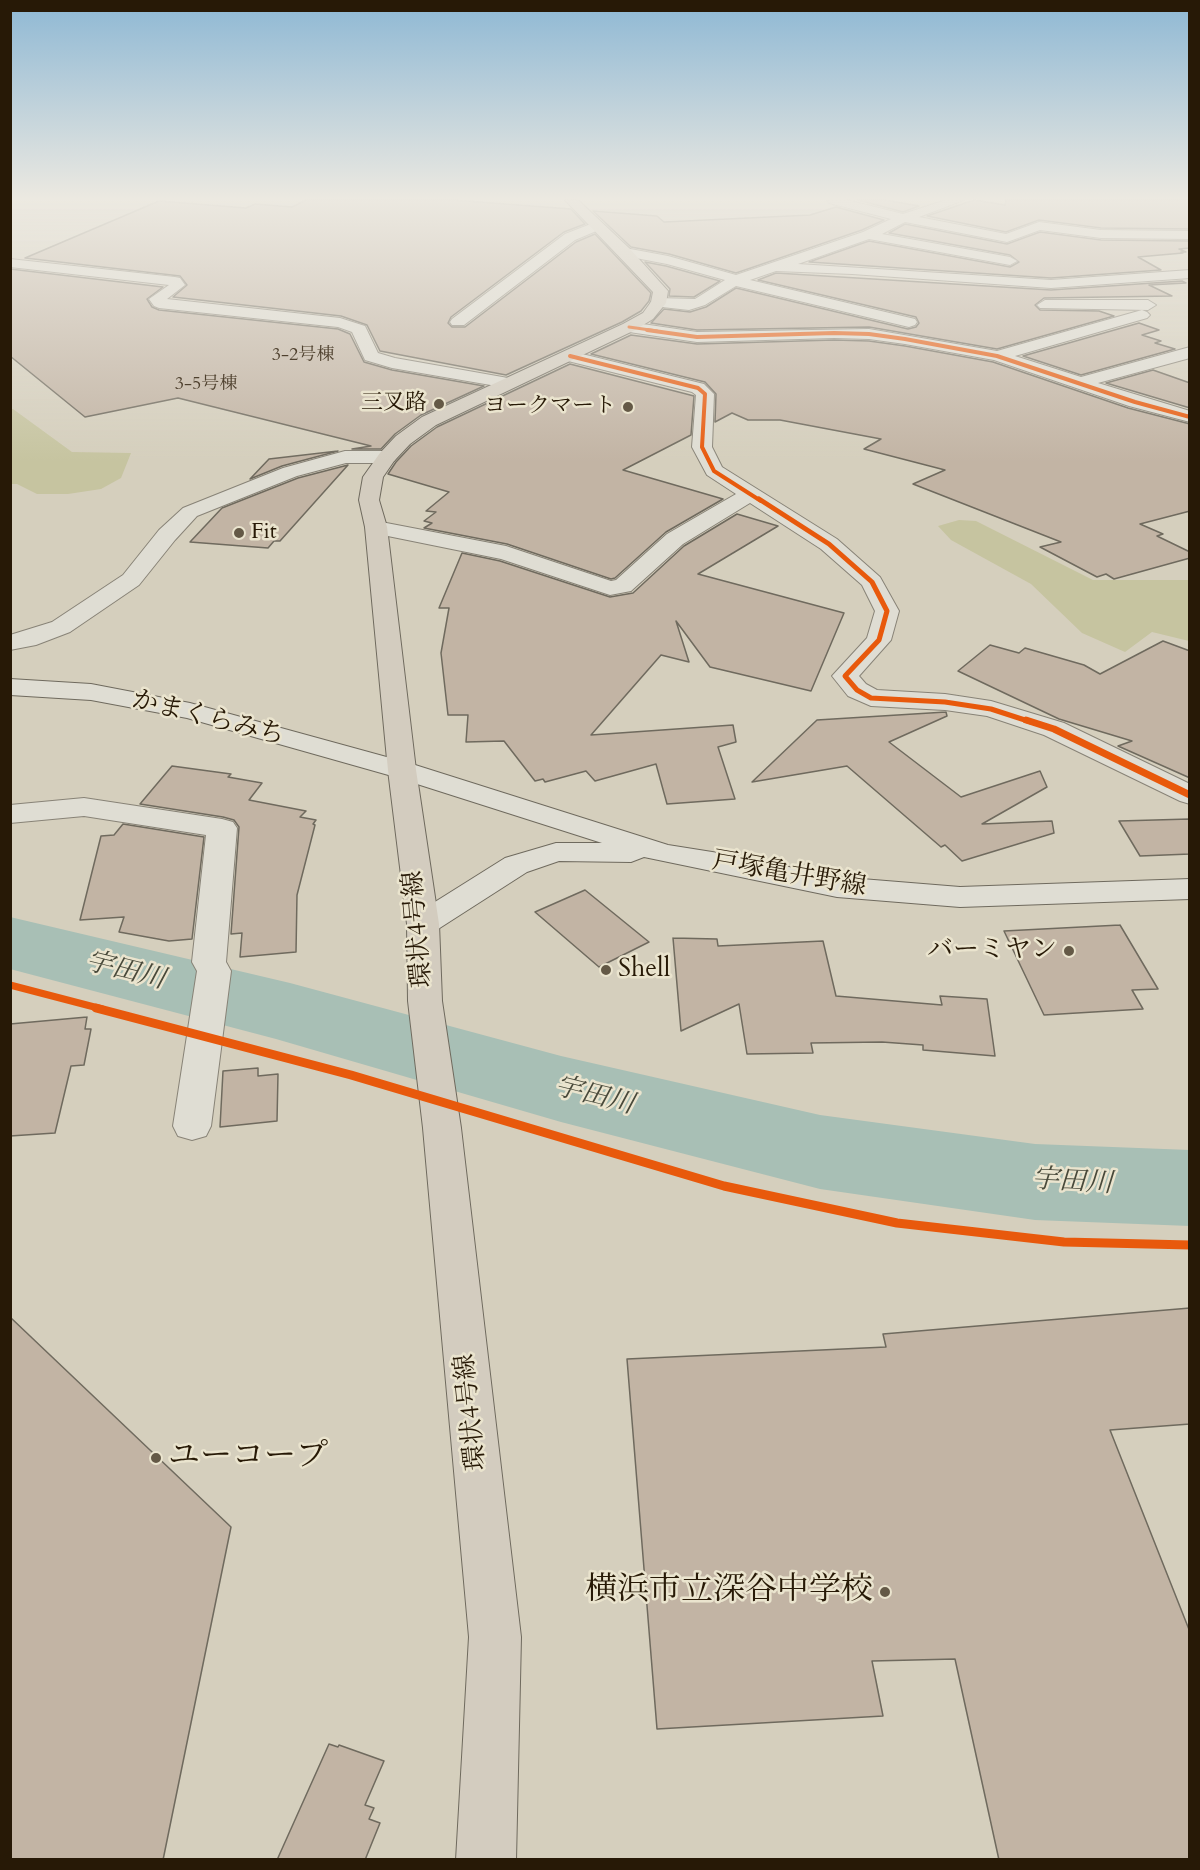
<!DOCTYPE html>
<html>
<head>
<meta charset="utf-8">
<style>
  body { margin:0 }
  #map { position:relative; width:1200px; height:1870px; overflow:hidden; background:#d5cfbd; font-family:Cardo,serif }
  canvas { display:block }
  .frame { position:absolute; inset:0; border:12px solid #271906; pointer-events:none }
</style>
</head>
<body>
<div id="map">
<canvas width="1200" height="1870"></canvas>
<div class="frame"></div>
</div>
<script>
const c = document.querySelector('canvas').getContext('2d');
c.lineJoin = 'round';
function fillPath(path, color) {
  c.fillStyle = color;
  c.fill(path, 'evenodd');
}
function toPath(rows) {
  const path = new Path2D();
  for (const r of rows) {
    path.moveTo(r[0], r[1]);
    for (let i = 2; i < r.length; i += 2) path.lineTo(r[i], r[i + 1]);
  }
  return path;
}
function stroke(path, color, width, dash) {
  c.strokeStyle = color;
  c.lineWidth = width;
  c.lineCap = dash ? 'butt' : 'round';
  c.setLineDash(dash || []);
  c.stroke(path);
}
function write(font, color, halo, rows, align = 'center') {
  c.font = font + ' Cardo,"Noto Serif JP",serif';
  c.lineWidth = 5;
  c.setLineDash([]);
  c.textBaseline = 'middle';
  c.strokeStyle = halo;
  c.fillStyle = color;
  for (const [text, x, y, turn = 0] of rows) {
    c.save();
    c.translate(x, y);
    c.rotate((+turn || 0) * Math.PI / 180);
    c.textAlign = isNaN(turn) ? turn : align;
    if (halo) c.strokeText(text, 0, 0);
    c.fillText(text, 0, 0);
    c.restore();
  }
}
fillPath(toPath([
  [11,409,13,409,72,452,131,453,121,478,101,489,68,494,37,494,17,484,11,484],
  [959,520,976,521,1093,580,1189,580,1189,641,1152,632,1125,652,1082,633,1031,584,951,540,938,526]
]), '#c6c4a0');
fillPath(toPath([
  [10,917,290,983,561,1056,820,1115,1035,1144,1190,1150,1190,1226,1035,1220,820,1189,561,1122,276,1039,10,969,10,917]
]), '#a8bfb5');
const building = toPath([
  [306,200,453,200,571,209,585,224,564,232,451,317,448,323,452,327,465,327,576,242,595,234,651,293,649,301,641,311,622,322,506,375,380,351,367,325,341,316,173,297,187,285,180,276,25,258,159,201,246,208,255,204,292,207,306,200],
  [858,200,885,200,919,206,903,212,858,200],
  [974,200,1005,205,1006,200,1190,200,1190,229,1101,228,1039,220,1006,232,927,216,974,200],
  [836,207,884,220,862,230,736,273,669,254,631,247,593,211,657,216,664,222,810,215,836,207],
  [905,224,1007,244,1040,232,1101,240,1190,241,1190,248,1179,249,1186,252,1181,252,1183,253,1138,257,1161,270,1051,278,809,262,869,241,1010,267,1019,262,1010,255,889,233,905,224],
  [645,262,666,266,720,281,694,297,669,296,670,289,645,262],
  [10,269,163,287,147,299,152,307,159,310,338,329,350,334,364,362,392,370,484,386,421,415,395,434,381,449,352,449,371,446,178,398,85,417,10,356,10,269],
  [776,273,1051,290,1182,281,1186,283,1149,285,1172,296,1044,298,1035,305,1040,310,1099,311,1114,316,997,349,869,327,697,330,651,323,664,309,690,312,706,307,736,288,908,329,916,327,919,323,916,317,758,280,776,273],
  [1139,323,1159,330,1142,335,1161,341,1155,343,1175,349,1081,375,1023,356,1139,323],
  [631,335,697,344,834,340,869,341,905,346,993,362,1128,408,1190,424,1190,511,1140,524,1163,534,1157,536,1190,552,1190,558,1114,579,1106,574,1097,577,1040,547,1061,542,913,484,945,470,864,449,881,439,780,420,748,420,732,413,715,422,716,394,705,382,591,354,631,335],
  [570,364,694,396,691,435,623,470,723,499,666,532,615,578,611,579,507,544,424,528,432,523,424,521,436,512,426,511,449,492,388,474,396,462,411,446,437,427,570,364],
  [1153,370,1190,383,1190,408,1106,383,1153,370],
  [338,451,282,466,250,479,269,459,338,451],
  [348,465,280,541,274,541,268,548,190,542,222,508,298,478,348,465],
  [737,514,778,526,698,574,844,613,811,691,710,667,676,621,689,662,661,655,591,735,733,725,736,742,718,747,735,799,667,804,656,764,595,781,586,771,545,782,543,779,535,781,504,741,466,742,468,715,448,715,441,653,449,608,439,608,462,553,500,561,610,597,633,593,684,546,737,514],
  [1163,641,1190,651,1190,778,1118,746,1132,741,1059,719,958,671,990,645,1019,653,1025,648,1084,665,1100,674,1163,641],
  [946,712,947,716,889,742,961,797,1040,771,1047,787,982,824,1052,821,1054,833,962,861,945,845,941,847,847,766,752,782,817,720,946,712],
  [172,766,231,774,228,777,262,783,249,800,306,811,300,817,316,820,313,824,315,825,297,895,296,952,240,957,242,933,231,934,239,827,234,820,223,817,140,804,172,766],
  [1190,819,1190,854,1140,856,1119,821,1190,819],
  [123,824,204,837,192,939,169,941,119,932,124,917,80,920,101,836,114,835,123,824],
  [585,890,649,942,599,967,535,912,585,890],
  [1120,925,1158,989,1132,990,1143,1009,1044,1015,1004,931,1120,925],
  [673,938,717,939,718,946,823,941,836,996,942,1005,940,996,987,999,995,1056,923,1050,923,1045,882,1042,811,1043,813,1053,747,1054,739,1004,681,1031,673,938],
  [87,1017,85,1029,91,1029,84,1065,71,1066,55,1133,10,1136,10,1024,87,1017],
  [258,1068,258,1076,278,1074,277,1121,220,1127,223,1071,258,1068],
  [1190,1308,1190,1424,1110,1430,1190,1632,1190,1860,999,1860,955,1659,872,1661,883,1716,657,1729,627,1359,886,1347,883,1334,1190,1308],
  [10,1317,231,1527,163,1860,10,1860,10,1317],
  [329,1744,338,1747,339,1745,384,1761,365,1805,374,1808,369,1819,380,1823,365,1860,277,1860,329,1744]
]);
fillPath(building, '#c2b4a4');
stroke(building, '#6f6a5e', 1.5);
const street = toPath([
  [827,200,847,200,903,214,946,200,964,200,919,217,1006,234,1039,222,1101,230,1190,231,1190,239,1101,238,1040,230,1007,242,905,222,882,234,1010,257,1017,261,1010,265,869,239,798,264,1051,280,1190,270,1190,278,1051,288,852,274,776,271,750,280,915,319,917,322,915,325,909,327,736,286,705,305,689,310,653,306,650,303,658,298,695,299,725,280,667,264,620,255,618,252,625,248,668,256,736,275,863,232,891,219,829,203,827,200],
  [596,222,601,223,602,226,601,229,575,240,464,325,452,325,450,322,452,319,565,234,596,222],
  [10,259,175,277,180,278,185,285,167,299,340,318,365,326,378,353,395,358,508,378,514,379,517,383,514,387,508,388,392,368,365,360,352,332,338,327,159,308,154,306,149,299,169,285,10,267,10,259],
  [1045,300,1148,300,1156,305,1148,310,1040,308,1037,305,1045,300],
  [1142,310,1147,312,1150,315,1147,318,1015,356,1081,377,1190,347,1190,358,1098,383,1190,411,1190,422,1129,406,994,360,905,344,869,339,834,338,697,342,629,332,621,327,629,322,697,332,869,329,997,351,1142,310],
  [570,351,704,384,714,394,712,447,722,467,837,539,880,577,899,611,891,640,859,676,866,684,877,690,945,694,991,701,1064,723,1190,784,1190,804,1180,801,1044,735,987,716,945,710,871,706,848,696,832,676,867,638,875,611,862,585,821,549,750,503,683,544,631,591,610,595,501,559,368,532,365,527,368,522,376,521,506,546,611,581,616,580,667,534,736,494,707,475,692,447,696,395,692,392,564,360,562,356,570,351],
  [345,451,387,451,394,453,397,457,394,461,387,463,346,463,297,476,197,516,175,540,139,585,70,632,36,645,10,650,10,635,52,622,123,575,159,530,183,508,283,468,345,451],
  [84,798,222,819,233,822,237,828,226,962,231,971,211,1126,206,1136,192,1140,178,1136,173,1126,197,971,192,962,206,835,84,816,10,823,10,805,84,798]
]);
const secondary = toPath([
  [10,679,91,684,190,703,412,764,668,845,731,855,837,877,960,887,1190,879,1190,899,960,907,837,897,644,857,631,862,559,861,527,872,435,931,423,934,411,931,407,924,411,917,505,858,556,843,602,843,392,776,187,718,91,700,10,695,10,679]
]);
const primary = toPath([
  [565,200,578,200,630,249,668,291,666,303,653,319,635,330,436,425,410,444,394,461,383,477,379,500,387,527,416,770,439,924,442,1001,461,1128,521,1637,516,1860,456,1860,469,1637,423,1128,408,1001,407,924,388,770,365,527,359,500,363,477,380,453,396,436,422,417,623,324,643,313,651,302,653,292,565,200]
]);
stroke(street, '#888377', 2);
stroke(secondary, '#6f6a5e', 2);
stroke(primary, '#6f6a5e', 2);
fillPath(street, '#dfddd3');
fillPath(secondary, '#dfddd3');
fillPath(primary, '#d3ccbf');
stroke(toPath([
  [629,327,657,331]
]), '#e8590c', 3);
stroke(toPath([
  [647,330,697,337,834,333,869,334,905,339,997,356,1135,402,1190,417],
  [570,356,698,388,705,394,702,447,714,471,761,501]
]), '#e8590c', 4);
stroke(toPath([
  [759,499,829,544,872,582,887,611,879,640,845,676,857,690,871,698,945,702,991,709,1031,722]
]), '#e8590c', 5);
stroke(toPath([
  [1026,720,1054,729,1190,795],
  [10,985,102,1009]
]), '#e8590c', 7);
stroke(toPath([
  [96,1008,351,1075,724,1186,897,1223,1064,1242,1190,1245]
]), '#e8590c', 9);
const sky = c.createLinearGradient(0, 0, 0, 462);
sky.addColorStop(0, '#8eb8d4');
sky.addColorStop(0.43, '#ece9e1');
sky.addColorStop(1, '#ece9e100');
c.fillStyle = sky;
c.fillRect(0, 0, 1200, 462);
for (const [x, y, r, color] of [
  [439,404,6,"#645946"],
  [628,407,6,"#645946"],
  [239,533,6,"#645946"],
  [1069,951,6,"#645946"],
  [606,970,6,"#645946"],
  [156,1458,6,"#645946"],
  [885,1592,6,"#645946"]
]) {
  const dot = new Path2D();
  dot.arc(x, y, r, 0, 2 * Math.PI);
  c.fillStyle = color;
  c.fill(dot);
  stroke(dot, '#eae4ce', 2);
}
write('18px', '#4e402e', null, [
  ["3-2号棟",303,356],
  ["3-5号棟",206,385]
]);
write('22px', '#271906', '#eae4ce', [
  ["三叉路",427,404],
  ["ヨークマート",616,407],
  ["Fit",251,533,"left"]
], 'right');
write('26px', '#271906', '#eae4ce', [
  ["かまくらみち",208,719,14],
  ["戸塚亀井野線",789,875,10],
  ["環状4号線",419,929,-95],
  ["環状4号線",472,1412,-96]
]);
write('26px', '#271906', '#eae4ce', [
  ["バーミヤン",1057,951],
  ["Shell",618,970,"left"]
], 'right');
write('italic 27px', '#48493a', '#eae4ce', [
  ["宇田川",125,972,14],
  ["宇田川",594,1097,14],
  ["宇田川",1072,1183,3]
]);
write('32px', '#271906', '#eae4ce', [
  ["ユーコープ",168,1458],
  ["横浜市立深谷中学校",873,1592,"right"]
], 'left');
</script>
</body>
</html>
